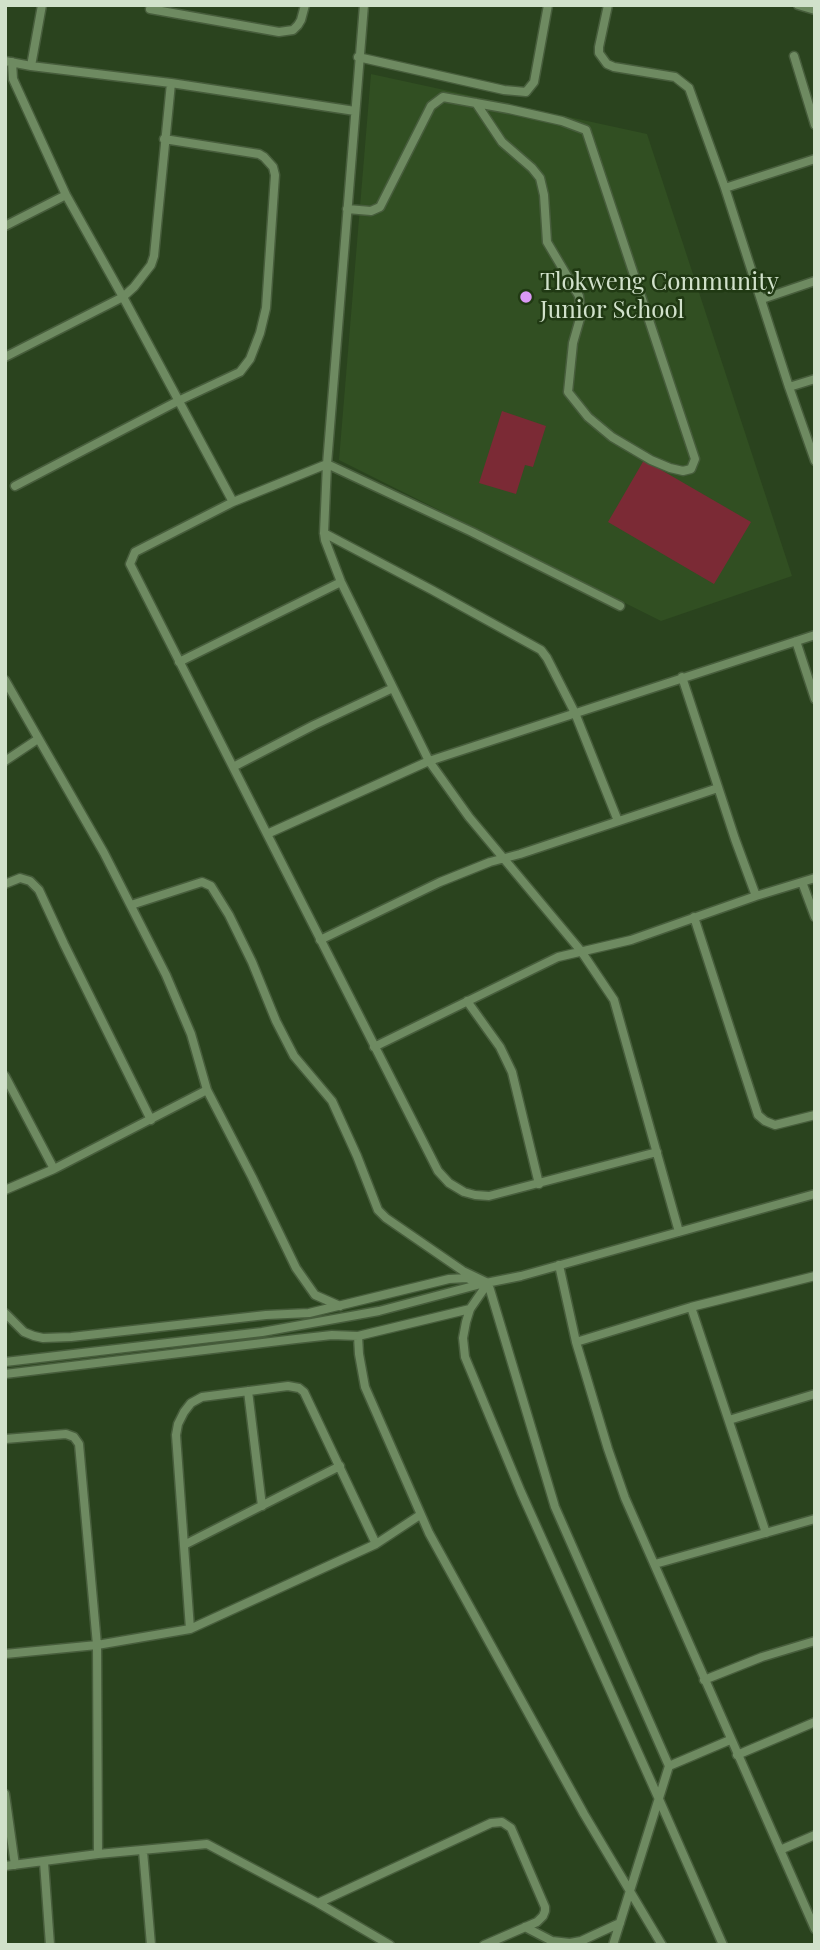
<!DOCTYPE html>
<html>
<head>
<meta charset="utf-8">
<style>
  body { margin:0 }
  #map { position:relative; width:820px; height:1950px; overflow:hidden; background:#2a431e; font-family:"Playfair Display",serif }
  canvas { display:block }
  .frame { position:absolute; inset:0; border:7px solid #d1e1cb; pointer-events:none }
</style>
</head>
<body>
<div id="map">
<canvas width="820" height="1950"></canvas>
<div class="frame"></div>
</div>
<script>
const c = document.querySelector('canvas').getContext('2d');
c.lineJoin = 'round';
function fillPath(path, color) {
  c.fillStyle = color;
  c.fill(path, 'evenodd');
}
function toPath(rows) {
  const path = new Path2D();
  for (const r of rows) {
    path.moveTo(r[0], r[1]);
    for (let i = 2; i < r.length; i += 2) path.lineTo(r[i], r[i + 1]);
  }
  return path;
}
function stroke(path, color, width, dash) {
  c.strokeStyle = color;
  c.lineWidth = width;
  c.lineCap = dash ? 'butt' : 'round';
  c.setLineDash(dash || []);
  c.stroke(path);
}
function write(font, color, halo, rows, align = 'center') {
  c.font = font + ' "Playfair Display",serif';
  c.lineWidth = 5;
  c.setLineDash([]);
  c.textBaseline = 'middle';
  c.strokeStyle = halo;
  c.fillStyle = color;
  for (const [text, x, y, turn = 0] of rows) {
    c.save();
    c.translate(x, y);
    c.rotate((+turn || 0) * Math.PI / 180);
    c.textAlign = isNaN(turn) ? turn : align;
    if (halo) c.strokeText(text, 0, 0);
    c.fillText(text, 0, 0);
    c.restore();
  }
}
fillPath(toPath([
  [371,74,647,134,792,576,661,621,339,460]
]), '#314f22');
fillPath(toPath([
  [502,411,546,426,533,467,525,465,516,494,479,483],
  [644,460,751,522,714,584,608,522]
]), '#7b2a35');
const minor = toPath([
  [364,5,327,464,324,533,325,540,341,582,429,761,469,817,581,951,614,1000,679,1232],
  [608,5,599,47,599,53,607,64,614,67,675,77,689,88,725,188,789,387,815,461],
  [798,5,815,10],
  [150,9,279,32,293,30,298,25,301,20,305,5],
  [794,56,815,125],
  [358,57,504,90,526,92,534,82,548,5],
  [5,61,31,66,171,83,355,111],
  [12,62,13,79,66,195,123,297,233,502],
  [31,66,42,5],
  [725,188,815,159],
  [347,209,371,211,380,207,431,106,443,97,509,109,562,121,586,130,695,459,691,469,683,471,670,468,651,460,612,437,588,417,568,392,573,343,581,315,579,296,547,242,544,195,540,178,532,168,502,142,476,103],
  [5,226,66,195],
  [762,299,815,281],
  [5,357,123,297,134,287,151,265,154,256,171,83],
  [789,387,815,379],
  [15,486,178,401,240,372,250,359,260,333,266,308,275,175,273,167,264,157,259,154,164,139],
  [324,533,432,590,541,650,547,658,575,713,618,821],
  [620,606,472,532,327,464,233,502,135,552,130,564,438,1171,449,1183,464,1192,475,1195,489,1196,657,1152],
  [796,641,815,699],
  [179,662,341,582],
  [682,677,735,839,756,896],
  [5,680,104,853,166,975,191,1034,207,1090,252,1177,296,1268,315,1295,340,1306],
  [5,761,38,739],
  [233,767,314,725,393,688],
  [267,834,429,761,815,635],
  [802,882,815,917],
  [5,884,20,878,30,881,39,890,64,944,151,1120],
  [131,905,202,882,211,886,229,915,252,962,276,1021,294,1056,332,1101,357,1156,378,1210,386,1218,463,1271,488,1283,555,1507,669,1766],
  [694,917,758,1115,765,1121,775,1125,815,1115],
  [320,940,440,882,490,862,520,854,718,788],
  [467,1001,500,1047,512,1072,539,1184],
  [374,1047,558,957,631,940,756,896,815,878],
  [5,1076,54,1169],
  [5,1190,54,1169,207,1090],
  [559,1265,576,1342,608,1449,625,1498,815,1929],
  [488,1283,470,1309,466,1322,463,1338,465,1357,521,1492,658,1797,723,1945],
  [691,1307,766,1533],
  [470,1309,358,1336,359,1354,365,1387,429,1533,584,1814,662,1945],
  [5,1313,24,1332,34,1336,43,1338,71,1337,266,1315,309,1313,449,1279,467,1278,474,1281],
  [576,1342,691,1307,815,1276],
  [5,1362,262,1332,379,1311,481,1284,521,1276,815,1194],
  [5,1374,296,1339,332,1335,358,1336],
  [248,1391,262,1506],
  [729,1420,815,1394],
  [5,1439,66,1434,74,1437,79,1444,97,1645,98,1854],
  [184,1545,340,1466],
  [655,1564,815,1519],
  [190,1629,176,1435,178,1424,184,1412,191,1403,202,1397,288,1386,299,1388,304,1392,376,1544],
  [5,1654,97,1645,190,1629,376,1544,420,1515],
  [704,1680,762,1657,815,1641],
  [737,1755,815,1722],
  [5,1794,15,1865],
  [780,1850,815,1835],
  [143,1851,151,1945],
  [44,1862,50,1945],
  [5,1866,98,1854,207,1844,318,1903,390,1945],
  [318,1903,491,1823,502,1822,511,1828,545,1907,545,1911,543,1916,537,1922,484,1945],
  [525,1927,552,1941,570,1943,581,1941,620,1923],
  [613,1945,669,1766,730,1740]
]);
stroke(minor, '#475d3c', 11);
stroke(minor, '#6e8a61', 8);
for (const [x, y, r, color] of [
  [526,297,7,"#db99f5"]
]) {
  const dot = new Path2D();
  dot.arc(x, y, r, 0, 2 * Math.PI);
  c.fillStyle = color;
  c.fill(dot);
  stroke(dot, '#203913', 2.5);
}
write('24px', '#d1e1cb', '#203913', [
  ["Tlokweng Community",540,283],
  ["Junior School",540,311]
], 'left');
</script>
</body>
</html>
